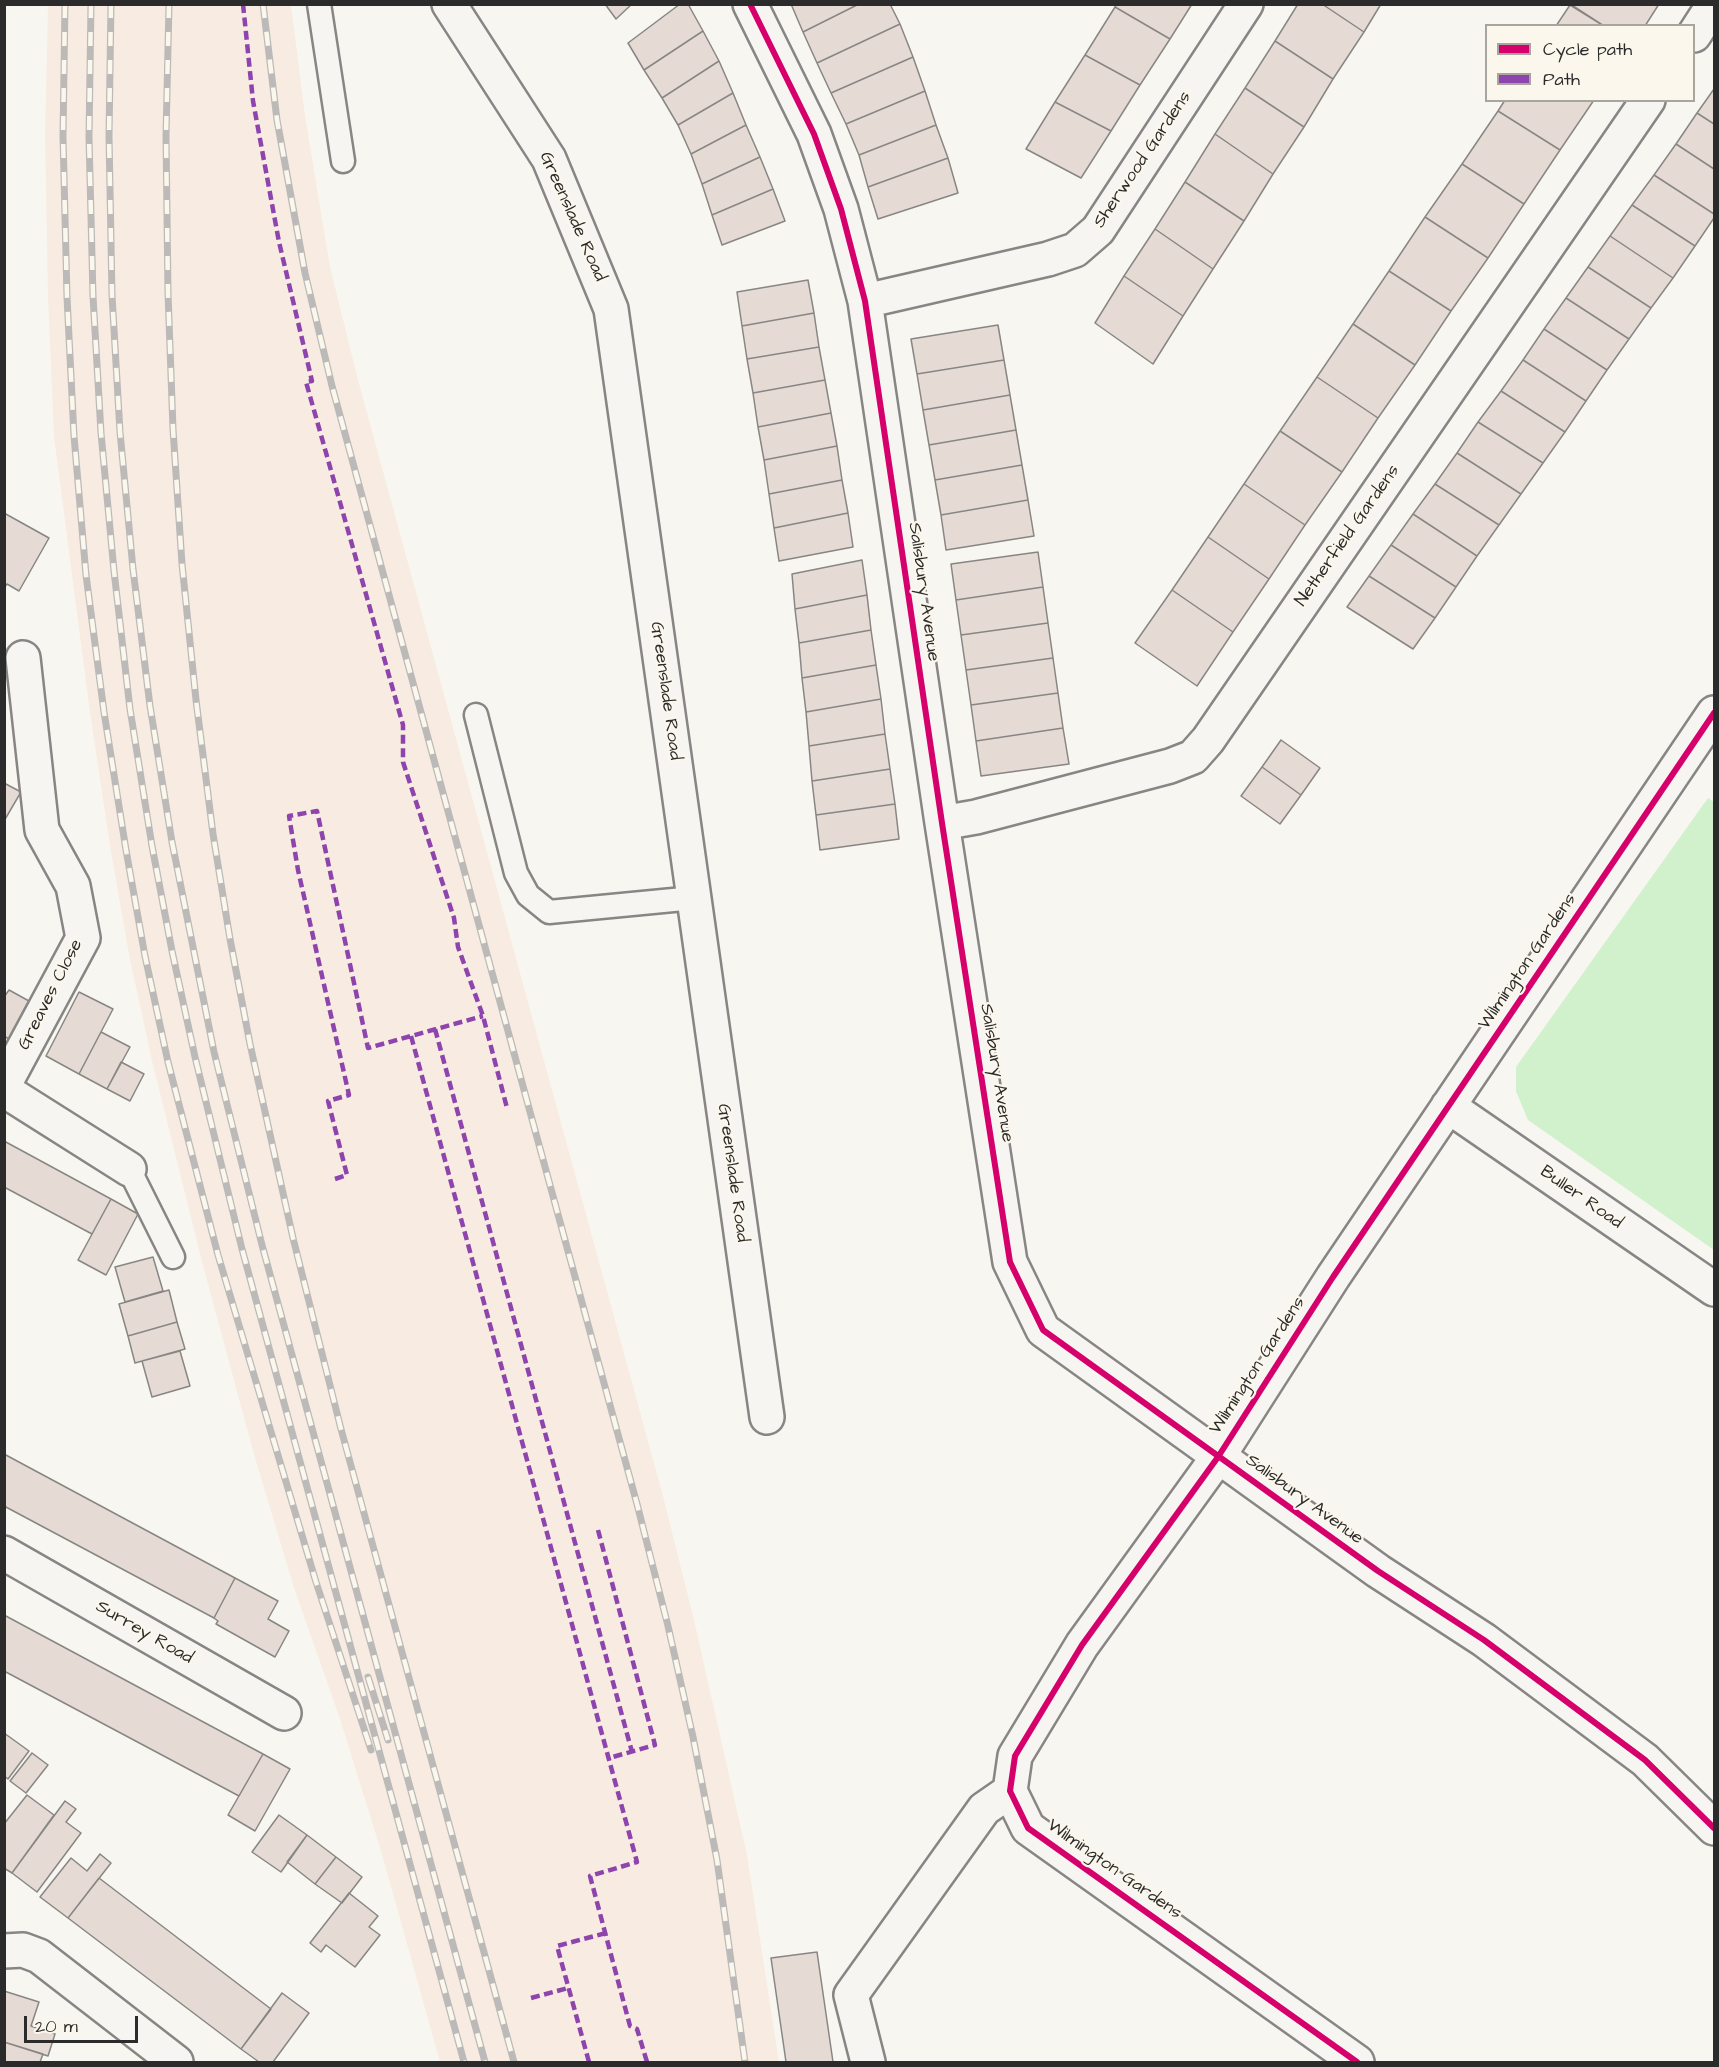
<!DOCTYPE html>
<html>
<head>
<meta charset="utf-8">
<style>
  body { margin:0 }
  #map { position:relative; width:1719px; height:2067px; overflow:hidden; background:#f8f6f0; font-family:"Architects Daughter",sans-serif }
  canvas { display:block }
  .frame { position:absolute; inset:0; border:6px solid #2b2b2b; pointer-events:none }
  .legend { position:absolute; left:1485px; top:24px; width:210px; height:78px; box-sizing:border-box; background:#fbf7ec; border:2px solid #a8a59f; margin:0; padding:8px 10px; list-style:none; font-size:18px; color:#2b2b2b }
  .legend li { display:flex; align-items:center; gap:12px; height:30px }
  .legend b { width:30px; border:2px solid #a8a59f }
  .scale { position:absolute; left:24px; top:2016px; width:114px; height:27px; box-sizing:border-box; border:3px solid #2b2b2b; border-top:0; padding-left:8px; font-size:18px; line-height:21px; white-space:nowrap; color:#2b2b2b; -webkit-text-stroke:4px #fbf7ec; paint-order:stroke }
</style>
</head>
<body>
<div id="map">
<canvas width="1719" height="2067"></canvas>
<div class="frame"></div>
<ul class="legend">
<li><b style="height:8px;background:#d6006c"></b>Cycle path</li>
<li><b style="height:8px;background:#8e44ad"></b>Path</li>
</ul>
<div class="scale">20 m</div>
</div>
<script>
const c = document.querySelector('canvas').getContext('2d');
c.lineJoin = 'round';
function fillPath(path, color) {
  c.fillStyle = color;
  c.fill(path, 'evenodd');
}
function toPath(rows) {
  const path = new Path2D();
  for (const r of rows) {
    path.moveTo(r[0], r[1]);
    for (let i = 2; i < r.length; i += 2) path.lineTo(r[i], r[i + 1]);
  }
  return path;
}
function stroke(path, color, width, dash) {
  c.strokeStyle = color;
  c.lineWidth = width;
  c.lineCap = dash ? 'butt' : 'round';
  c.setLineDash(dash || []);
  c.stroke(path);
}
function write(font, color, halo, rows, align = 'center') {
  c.font = font + ' "Architects Daughter",sans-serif';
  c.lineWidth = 4.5;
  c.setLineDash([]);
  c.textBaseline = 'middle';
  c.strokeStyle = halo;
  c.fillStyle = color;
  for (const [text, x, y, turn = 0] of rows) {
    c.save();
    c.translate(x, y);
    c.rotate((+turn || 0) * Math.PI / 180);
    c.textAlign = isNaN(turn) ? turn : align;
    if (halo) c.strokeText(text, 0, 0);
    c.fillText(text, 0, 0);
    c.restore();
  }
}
fillPath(toPath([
  [48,5,291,5,305,116,330,267,358,380,663,1496,694,1620,747,1855,779,2062,440,2062,381,1851,340,1719,294,1588,253,1451,201,1258,153,1065,130,960,111,852,90,713,54,437,48,297,45,135]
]), '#f8ece2');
fillPath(toPath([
  [1708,798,1714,802,1714,1250,1528,1120,1516,1091,1516,1067]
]), '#d1f0cc');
const building = toPath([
  [605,4,632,4,616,19,605,4],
  [680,4,688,4,703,31,644,70,628,43,680,4],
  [791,4,859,4,803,32,791,4],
  [859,4,890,4,900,24,817,63,803,32,859,4],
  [1117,4,1192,4,1170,39,1115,7,1117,4],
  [1298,4,1322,4,1364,32,1333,79,1275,41,1298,4],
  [1322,4,1381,4,1364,32,1322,4],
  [1570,4,1659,4,1645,26,1604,26,1570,4],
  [1570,5,1604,26,1556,26,1570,5],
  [1115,7,1170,39,1140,85,1085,55,1115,7],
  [900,24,913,57,831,93,817,63,900,24],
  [703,31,719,61,662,98,644,70,703,31],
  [1275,41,1333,79,1304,127,1245,88,1275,41],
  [1085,55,1140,85,1111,131,1055,102,1085,55],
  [913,57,925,91,846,124,831,93,913,57],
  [719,61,733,93,678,125,662,98,719,61],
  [1245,88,1304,127,1273,174,1215,134,1245,88],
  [1714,89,1714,124,1697,113,1714,89],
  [925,91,936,125,859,155,846,124,925,91],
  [733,93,746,125,691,154,678,125,733,93],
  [1505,100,1594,100,1560,150,1498,111,1505,100],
  [1055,102,1111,131,1081,178,1026,149,1055,102],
  [1498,111,1560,150,1524,204,1462,164,1498,111],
  [1697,113,1714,124,1714,169,1676,144,1697,113],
  [746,125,760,157,702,184,691,154,746,125],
  [936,125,948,158,868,187,859,155,936,125],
  [1215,134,1273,174,1244,221,1185,182,1215,134],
  [1676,144,1714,169,1714,214,1654,175,1676,144],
  [760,157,773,189,712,215,702,184,760,157],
  [948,158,958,193,878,219,868,187,948,158],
  [1462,164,1524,204,1488,258,1425,217,1462,164],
  [1654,175,1714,214,1714,218,1695,246,1632,205,1654,175],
  [1185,182,1244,221,1213,269,1155,229,1185,182],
  [773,189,785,221,722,245,712,215,773,189],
  [1632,205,1695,246,1673,278,1610,236,1632,205],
  [1425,217,1488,258,1451,311,1389,271,1425,217],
  [1155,229,1213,269,1183,316,1124,276,1155,229],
  [1610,236,1673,278,1651,308,1588,267,1610,236],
  [1588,267,1651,308,1629,339,1566,298,1588,267],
  [1389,271,1451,311,1415,365,1353,324,1389,271],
  [1124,276,1183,316,1153,364,1095,323,1124,276],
  [808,280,814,313,742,326,737,292,808,280],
  [1566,298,1629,339,1607,370,1544,329,1566,298],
  [814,313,819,347,747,359,742,326,814,313],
  [1353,324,1415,365,1378,418,1317,377,1353,324],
  [998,325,1004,360,917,374,911,339,998,325],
  [1544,329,1607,370,1586,401,1523,360,1544,329],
  [819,347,825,380,753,393,747,359,819,347],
  [1004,360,1010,395,923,410,917,374,1004,360],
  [1523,360,1586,401,1565,432,1501,391,1523,360],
  [1317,377,1378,418,1342,472,1280,431,1317,377],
  [825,380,831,413,758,427,753,393,825,380],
  [1501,391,1565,432,1543,463,1478,422,1501,391],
  [1010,395,1016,430,929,445,923,410,1010,395],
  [831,413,837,446,764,460,758,427,831,413],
  [1478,422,1543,463,1521,494,1457,453,1478,422],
  [1016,430,1022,465,935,480,929,445,1016,430],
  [1280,431,1342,472,1305,525,1244,484,1280,431],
  [837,446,842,480,769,494,764,460,837,446],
  [1457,453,1521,494,1499,525,1435,484,1457,453],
  [1022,465,1028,500,941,515,935,480,1022,465],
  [842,480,848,513,774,528,769,494,842,480],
  [1244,484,1305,525,1269,579,1208,537,1244,484],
  [1435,484,1499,525,1477,556,1413,514,1435,484],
  [1028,500,1034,536,946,550,941,515,1028,500],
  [4,513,49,538,19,591,7,584,4,588,4,513],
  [848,513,853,547,779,561,774,528,848,513],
  [1413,514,1477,556,1456,587,1391,545,1413,514],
  [1208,537,1269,579,1233,632,1172,590,1208,537],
  [1391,545,1456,587,1435,618,1369,576,1391,545],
  [1038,552,1043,587,956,600,951,564,1038,552],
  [862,560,867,595,795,609,792,574,862,560],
  [1369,576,1435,618,1413,649,1347,607,1369,576],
  [1043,587,1048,623,961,635,956,600,1043,587],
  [1172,590,1233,632,1197,686,1135,643,1172,590],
  [867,595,871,630,799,643,795,609,867,595],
  [1048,623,1053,658,966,670,961,635,1048,623],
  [871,630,876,665,802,678,799,643,871,630],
  [1053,658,1058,693,971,705,966,670,1053,658],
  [876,665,881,699,806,712,802,678,876,665],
  [1058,693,1063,728,976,741,971,705,1058,693],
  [881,699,885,734,809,746,806,712,881,699],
  [1063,728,1069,764,981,776,976,741,1063,728],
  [885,734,890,769,812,781,809,746,885,734],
  [1281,740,1320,768,1301,795,1262,767,1281,740],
  [1262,767,1301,795,1280,824,1241,796,1262,767],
  [890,769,895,804,816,815,812,781,890,769],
  [4,783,21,792,4,821,4,783],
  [895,804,899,839,820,850,816,815,895,804],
  [9,990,29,1001,9,1039,4,1036,4,997,9,990],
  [79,992,113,1009,79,1074,46,1056,79,992],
  [101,1032,130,1047,107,1089,79,1074,101,1032],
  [121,1062,144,1074,130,1101,107,1089,121,1062],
  [4,1141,111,1199,92,1234,4,1187,4,1141],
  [111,1199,138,1214,106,1275,78,1260,111,1199],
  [153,1257,163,1291,125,1302,115,1267,153,1257],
  [169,1290,177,1322,128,1336,119,1304,169,1290],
  [177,1322,185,1349,135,1363,128,1336,177,1322],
  [180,1351,190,1386,152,1397,142,1361,180,1351],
  [4,1454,235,1578,214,1618,4,1506,4,1454],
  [235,1578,278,1601,268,1619,289,1631,275,1657,216,1624,218,1621,214,1618,235,1578],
  [4,1615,263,1754,239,1796,4,1671,4,1615],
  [4,1733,29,1751,8,1779,4,1776,4,1733],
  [32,1753,48,1765,26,1793,10,1781,32,1753],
  [263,1754,290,1769,255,1831,228,1815,263,1754],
  [27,1795,54,1815,12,1873,4,1868,4,1824,27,1795],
  [65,1801,76,1809,66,1822,81,1833,37,1892,12,1873,65,1801],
  [279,1815,307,1835,281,1872,252,1852,279,1815],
  [307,1835,336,1857,315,1884,287,1862,307,1835],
  [100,1854,111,1863,68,1918,40,1897,71,1858,87,1871,100,1854],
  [336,1857,362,1877,342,1903,315,1884,336,1857],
  [99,1878,271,2009,241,2049,68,1918,99,1878],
  [349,1893,378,1916,369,1927,380,1935,355,1967,326,1945,321,1952,310,1943,349,1893],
  [817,1952,833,2062,786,2062,771,1958,817,1952],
  [4,1991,39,2002,31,2026,55,2034,48,2056,4,2042,4,1991],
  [282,1993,309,2013,273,2062,259,2062,241,2049,282,1993],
  [4,2042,43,2054,40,2062,4,2062,4,2042]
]);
fillPath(building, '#e6dad4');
stroke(building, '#878684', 1.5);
const service = toPath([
  [319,4,343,161],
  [476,715,516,873,528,895,549,912,694,898],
  [129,1169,173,1257]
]);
const minor = toPath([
  [449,4,549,159,611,309,767,1417],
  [750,4,814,134,841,209,865,301,942,823,1010,1262,1043,1330,1378,1571,1484,1640,1645,1760,1714,1828],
  [1694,35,1714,4],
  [865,301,1048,259,1075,250,1098,230,1246,4],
  [942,823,976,817,1170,766,1193,757,1208,740,1648,100],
  [4,1085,83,938,73,886,42,830,23,658],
  [4,1090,129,1169],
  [1448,1106,1714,1289],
  [4,1553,284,1713],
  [4,1951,23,1950,39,1956,176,2062],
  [868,2062,851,1995,984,1809,1010,1791],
  [1357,2062,1028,1828,1010,1791,1015,1756,1082,1645,1218,1457,1333,1277,1714,713]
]);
stroke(service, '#878684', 27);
stroke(minor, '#878684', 38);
stroke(service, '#f6f5f1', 22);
stroke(minor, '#f6f5f1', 33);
const rail = toPath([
  [65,4,63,136,67,297,74,436,86,575,104,712,126,850,145,956,168,1062,218,1255,316,1582,371,1750],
  [91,4,89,137,93,296,101,433,114,571,130,709,152,846,172,951,195,1057,242,1249,464,2062],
  [111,4,109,136,112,295,120,432,133,569,150,706,172,842,214,1052,262,1245,485,2062],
  [169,4,166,136,168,293,173,429,182,564,196,700,213,834,230,939,250,1044,293,1238,341,1429,514,2062],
  [263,4,277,120,305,273,332,386,637,1504,668,1626,693,1737,717,1860,745,2062],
  [368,1677,388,1740]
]);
stroke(rail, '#bcbab8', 7);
stroke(rail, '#fbf7ec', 4.5, [14]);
stroke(toPath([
  [243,4,253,101,279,242,312,381,306,382,403,725,403,762,454,918,458,947,483,1016,507,1108],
  [435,1029,632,1752],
  [411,1036,637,1862,590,1876,630,2026,637,2029,647,2062],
  [335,1179,347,1175,328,1101,349,1095,298,870,289,816,317,811,368,1048,483,1016],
  [598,1530,655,1745,609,1758],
  [531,1998,568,1988],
  [589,2062,557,1946,606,1933]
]), '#8e44ad', 4.5, [9, 4.5]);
stroke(toPath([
  [750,4,814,134,841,209,865,301,942,823,1010,1262,1043,1330,1378,1571,1484,1640,1645,1760,1714,1828],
  [1357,2062,1028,1828,1010,1791,1015,1756,1082,1645,1218,1457,1333,1277,1714,713]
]), '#d6006c', 6);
write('18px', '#2b2b2b', '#fbf7ec', [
  ["Sherwood Gardens",1143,160,-56],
  ["Greenslade Road",572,217,66],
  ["Netherfield Gardens",1348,536,-55],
  ["Salisbury Avenue",923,592,82],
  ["Greenslade Road",665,691,82],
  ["Wilmington Gardens",1528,962,-56],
  ["Greaves Close",51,995,-63],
  ["Salisbury Avenue",996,1073,81],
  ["Greenslade Road",732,1173,82],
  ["Buller Road",1581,1198,35],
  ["Wilmington Gardens",1258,1366,-57],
  ["Salisbury Avenue",1304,1500,36],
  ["Surrey Road",144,1633,30],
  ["Wilmington Gardens",1114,1870,35]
]);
</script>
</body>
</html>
